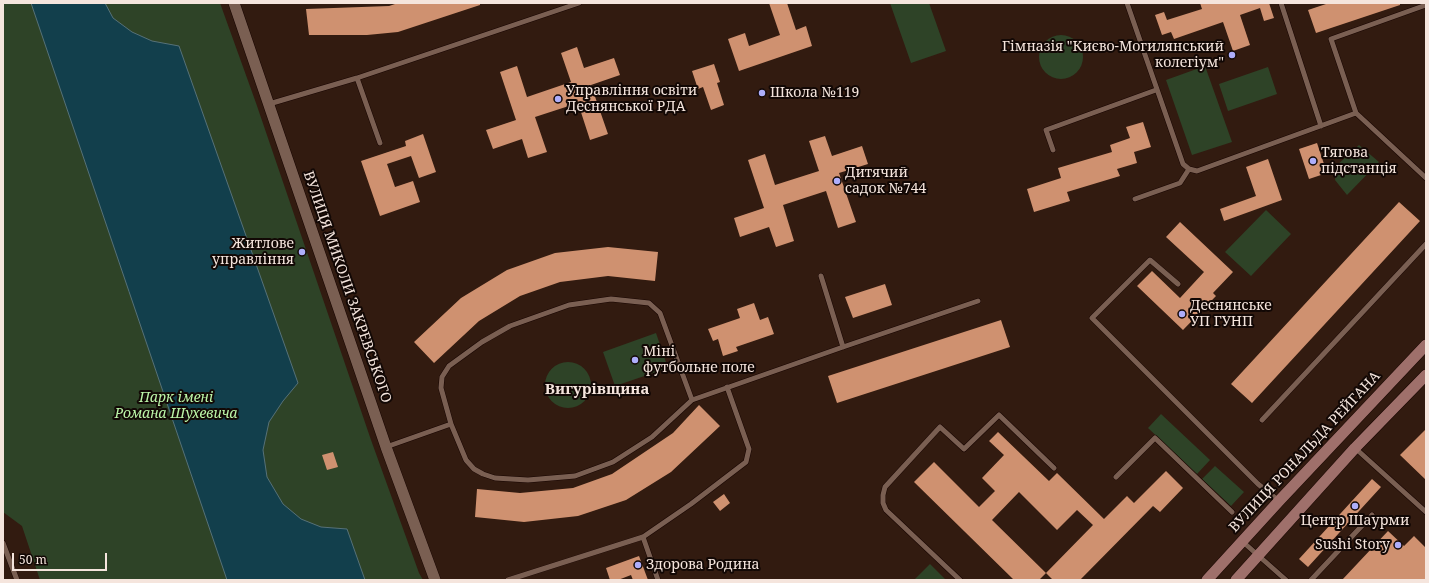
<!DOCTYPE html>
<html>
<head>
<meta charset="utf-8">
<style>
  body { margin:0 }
  #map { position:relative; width:1429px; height:583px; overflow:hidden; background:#321b10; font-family:"Noto Serif",serif }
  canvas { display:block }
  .frame { position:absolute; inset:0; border:4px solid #f5e5dd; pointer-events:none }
  .scale { position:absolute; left:12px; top:553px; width:95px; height:18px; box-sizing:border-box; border:2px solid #f5e5dd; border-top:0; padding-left:5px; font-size:12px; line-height:14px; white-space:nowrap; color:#f5e5dd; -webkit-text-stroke:3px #120805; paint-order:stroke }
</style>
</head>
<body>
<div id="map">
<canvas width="1429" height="583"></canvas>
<div class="frame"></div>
<div class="scale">50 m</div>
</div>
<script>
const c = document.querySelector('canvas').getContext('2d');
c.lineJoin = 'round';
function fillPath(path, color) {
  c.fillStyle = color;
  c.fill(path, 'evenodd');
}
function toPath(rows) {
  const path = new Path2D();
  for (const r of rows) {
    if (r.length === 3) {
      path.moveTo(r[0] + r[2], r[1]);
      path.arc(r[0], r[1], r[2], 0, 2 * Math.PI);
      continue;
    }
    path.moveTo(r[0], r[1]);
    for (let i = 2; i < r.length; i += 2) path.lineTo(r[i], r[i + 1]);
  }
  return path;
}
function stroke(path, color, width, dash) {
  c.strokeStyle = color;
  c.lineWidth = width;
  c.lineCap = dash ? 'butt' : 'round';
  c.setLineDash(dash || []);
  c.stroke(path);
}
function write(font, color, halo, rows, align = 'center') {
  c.font = font + ' "Noto Serif",serif';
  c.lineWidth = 4;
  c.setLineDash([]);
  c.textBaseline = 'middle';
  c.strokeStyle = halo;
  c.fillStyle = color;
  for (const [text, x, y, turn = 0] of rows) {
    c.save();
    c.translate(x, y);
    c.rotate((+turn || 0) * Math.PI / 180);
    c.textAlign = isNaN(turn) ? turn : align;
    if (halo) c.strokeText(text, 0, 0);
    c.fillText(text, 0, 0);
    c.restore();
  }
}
fillPath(toPath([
  [3,3,220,3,256,103,371,440,419,573,423,580,40,580,22,526,3,512],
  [890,3,929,3,946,51,911,63],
  [1061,57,22],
  [1205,66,1232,142,1192,155,1166,80],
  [1268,67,1277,94,1228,111,1219,84],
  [1359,145,1379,162,1347,195,1335,180,1336,166],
  [1266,210,1291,234,1251,276,1225,252],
  [656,333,668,368,615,386,603,352],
  [568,385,23],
  [1161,414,1210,460,1197,474,1148,428],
  [1215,466,1244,492,1231,506,1202,479],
  [930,564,946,580,914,580]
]), '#2e4327');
const water = toPath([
  [31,3,105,3,113,18,132,32,152,41,179,46,298,383,283,401,269,422,263,450,267,477,283,504,301,519,321,527,347,529,365,580,227,580,31,3]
]);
fillPath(water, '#123f4c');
stroke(water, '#567178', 1);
fillPath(toPath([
  [398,3,480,3,480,5,398,32,367,35,309,35,306,9,389,6],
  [769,3,787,3,796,30,806,26,812,46,739,71,728,39,745,33,749,46,780,35],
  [1200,3,1269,3,1274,18,1264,21,1260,8,1240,15,1250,45,1233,51,1223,22,1174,39,1171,32,1162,35,1155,15,1164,12,1167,20,1202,9],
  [1329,3,1400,3,1400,5,1316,33,1308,10],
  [577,47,584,68,614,58,620,75,591,85,608,134,590,140,578,103,535,117,547,152,528,158,522,139,493,149,486,130,516,120,500,72,517,66,527,97,571,82,561,53],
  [714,64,720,82,717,83,724,105,711,110,703,87,698,89,692,71],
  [1143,122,1151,147,1134,152,1137,163,1117,169,1120,176,1067,192,1070,201,1034,212,1027,189,1061,178,1058,168,1112,152,1110,145,1130,138,1126,127],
  [423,134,436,172,419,178,411,156,387,164,395,187,413,181,420,202,380,216,361,161,406,146,405,141],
  [825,136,832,156,862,146,868,164,839,173,856,222,838,228,826,191,783,205,794,241,776,247,769,227,740,237,734,218,764,208,748,160,765,154,775,185,819,171,809,141],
  [1317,143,1327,173,1309,179,1299,149],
  [1268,159,1282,200,1224,221,1220,209,1256,196,1246,167],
  [1399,202,1420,221,1252,403,1231,384],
  [1180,222,1233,272,1213,293,1216,296,1183,330,1137,286,1152,271,1180,298,1204,272,1166,237],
  [608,247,658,252,655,281,608,276,560,282,520,296,479,321,434,363,414,342,461,298,507,270,555,253],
  [885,284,892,305,853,318,845,297],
  [754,303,760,320,768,317,774,334,736,347,738,351,723,356,718,339,713,341,708,329,740,318,737,309],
  [1001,320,1010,347,837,403,828,376],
  [699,405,720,426,671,472,626,500,578,516,524,522,475,517,477,489,520,493,573,488,612,474,673,433],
  [1426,429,1426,480,1400,455],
  [998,432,1049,481,1057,473,1104,519,1127,496,1134,503,1166,471,1183,488,1160,512,1153,506,1080,580,1053,580,1046,573,1039,580,1014,580,914,482,934,462,979,507,995,491,982,478,1004,455,989,441],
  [1019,492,1057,530,1077,510,1093,525,1046,573,992,520],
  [333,452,338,467,327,470,322,455],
  [1372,479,1381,487,1308,567,1299,559],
  [724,494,730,503,720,511,713,502],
  [1388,531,1404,546,1414,536,1426,548,1426,580,1342,580],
  [639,556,648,580,633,580,631,575,618,580,610,580,606,568]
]), '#cf9170');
const service = toPath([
  [1127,3,1183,164,1189,169,1197,171,1356,113],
  [1281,3,1321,126],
  [1426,5,1331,39,1356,113,1426,178],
  [357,78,380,143],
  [269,104,357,78,579,3],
  [1053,150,1046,130,1156,90],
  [1135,199,1180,183,1189,169],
  [821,276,843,347],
  [1178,284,1150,260,1092,318,1258,484,1279,501],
  [1262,420,1426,244],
  [451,424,466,460,474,469,483,474,495,478,528,480,575,476,613,462,652,437,692,400],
  [386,447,451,424,441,388,442,377,449,366,482,342,510,326,569,305,611,299,649,303,660,313,692,400,843,347,978,301],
  [1355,448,1426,512],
  [1116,477,1155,438,1232,512],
  [643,537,658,580],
  [1243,542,1286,580],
  [3,543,17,580],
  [508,580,643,537,691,504,746,462,749,449,727,387],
  [960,580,886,510,883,503,883,495,885,487,940,427,964,449,999,415,1054,468],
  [1311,580,1372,515]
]);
const tertiary = toPath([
  [234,3,386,447,435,580]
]);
const secondary = toPath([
  [1207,580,1279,501,1426,345],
  [1236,580,1355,448,1426,375]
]);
stroke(service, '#180500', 6);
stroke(tertiary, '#180500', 12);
stroke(secondary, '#180500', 12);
stroke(service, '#7a5f52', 5);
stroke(tertiary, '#7a5f52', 11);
stroke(secondary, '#9f706b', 11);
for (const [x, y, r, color] of [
  [1232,55,4,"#aeaefb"],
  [762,93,4,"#aeaefb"],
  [558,99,4,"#aeaefb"],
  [1313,161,4,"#aeaefb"],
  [837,181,4,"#aeaefb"],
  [302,252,4,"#aeaefb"],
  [1182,314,4,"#aeaefb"],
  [635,360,4,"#aeaefb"],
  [1355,506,4,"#aeaefb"],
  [1398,545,4,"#aeaefb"],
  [638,565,4,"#aeaefb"]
]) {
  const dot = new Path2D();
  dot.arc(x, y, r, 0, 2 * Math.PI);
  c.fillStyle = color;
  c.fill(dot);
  stroke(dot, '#120805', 1.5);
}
write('14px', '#f5e5dd', '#120805', [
  ["Гімназія \"Києво-Могилянський",1224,47,"right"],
  ["колегіум\"",1224,63,"right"],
  ["Управління освіти",566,91],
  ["Деснянської РДА",566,107],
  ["Школа №119",770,93],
  ["Тягова",1321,153],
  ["пiдстанцiя",1321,169],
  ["Дитячий",845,173],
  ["садок №744",845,189],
  ["Житлове",294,244,"right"],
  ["управління",294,260,"right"],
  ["Деснянське",1190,306],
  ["УП ГУНП",1190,322],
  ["Міні",643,352],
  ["футбольне поле",643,368],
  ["Центр Шаурми",1355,521,"center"],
  ["Sushi Story",1390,545,"right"],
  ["Здорова Родина",646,565]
], 'left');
write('14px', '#f5e5dd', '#120805', [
  ["ВУЛИЦЯ МИКОЛИ ЗАКРЕВСЬКОГО",347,287,71],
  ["ВУЛИЦЯ РОНАЛЬДА РЕЙГАНА",1305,452,-47]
]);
write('italic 14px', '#bbf5a8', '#120805', [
  ["Парк імені",176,398],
  ["Романа Шухевича",176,414]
]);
write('bold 15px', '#f5e5dd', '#120805', [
  ["Вигурівщина",597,390]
]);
</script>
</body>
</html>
